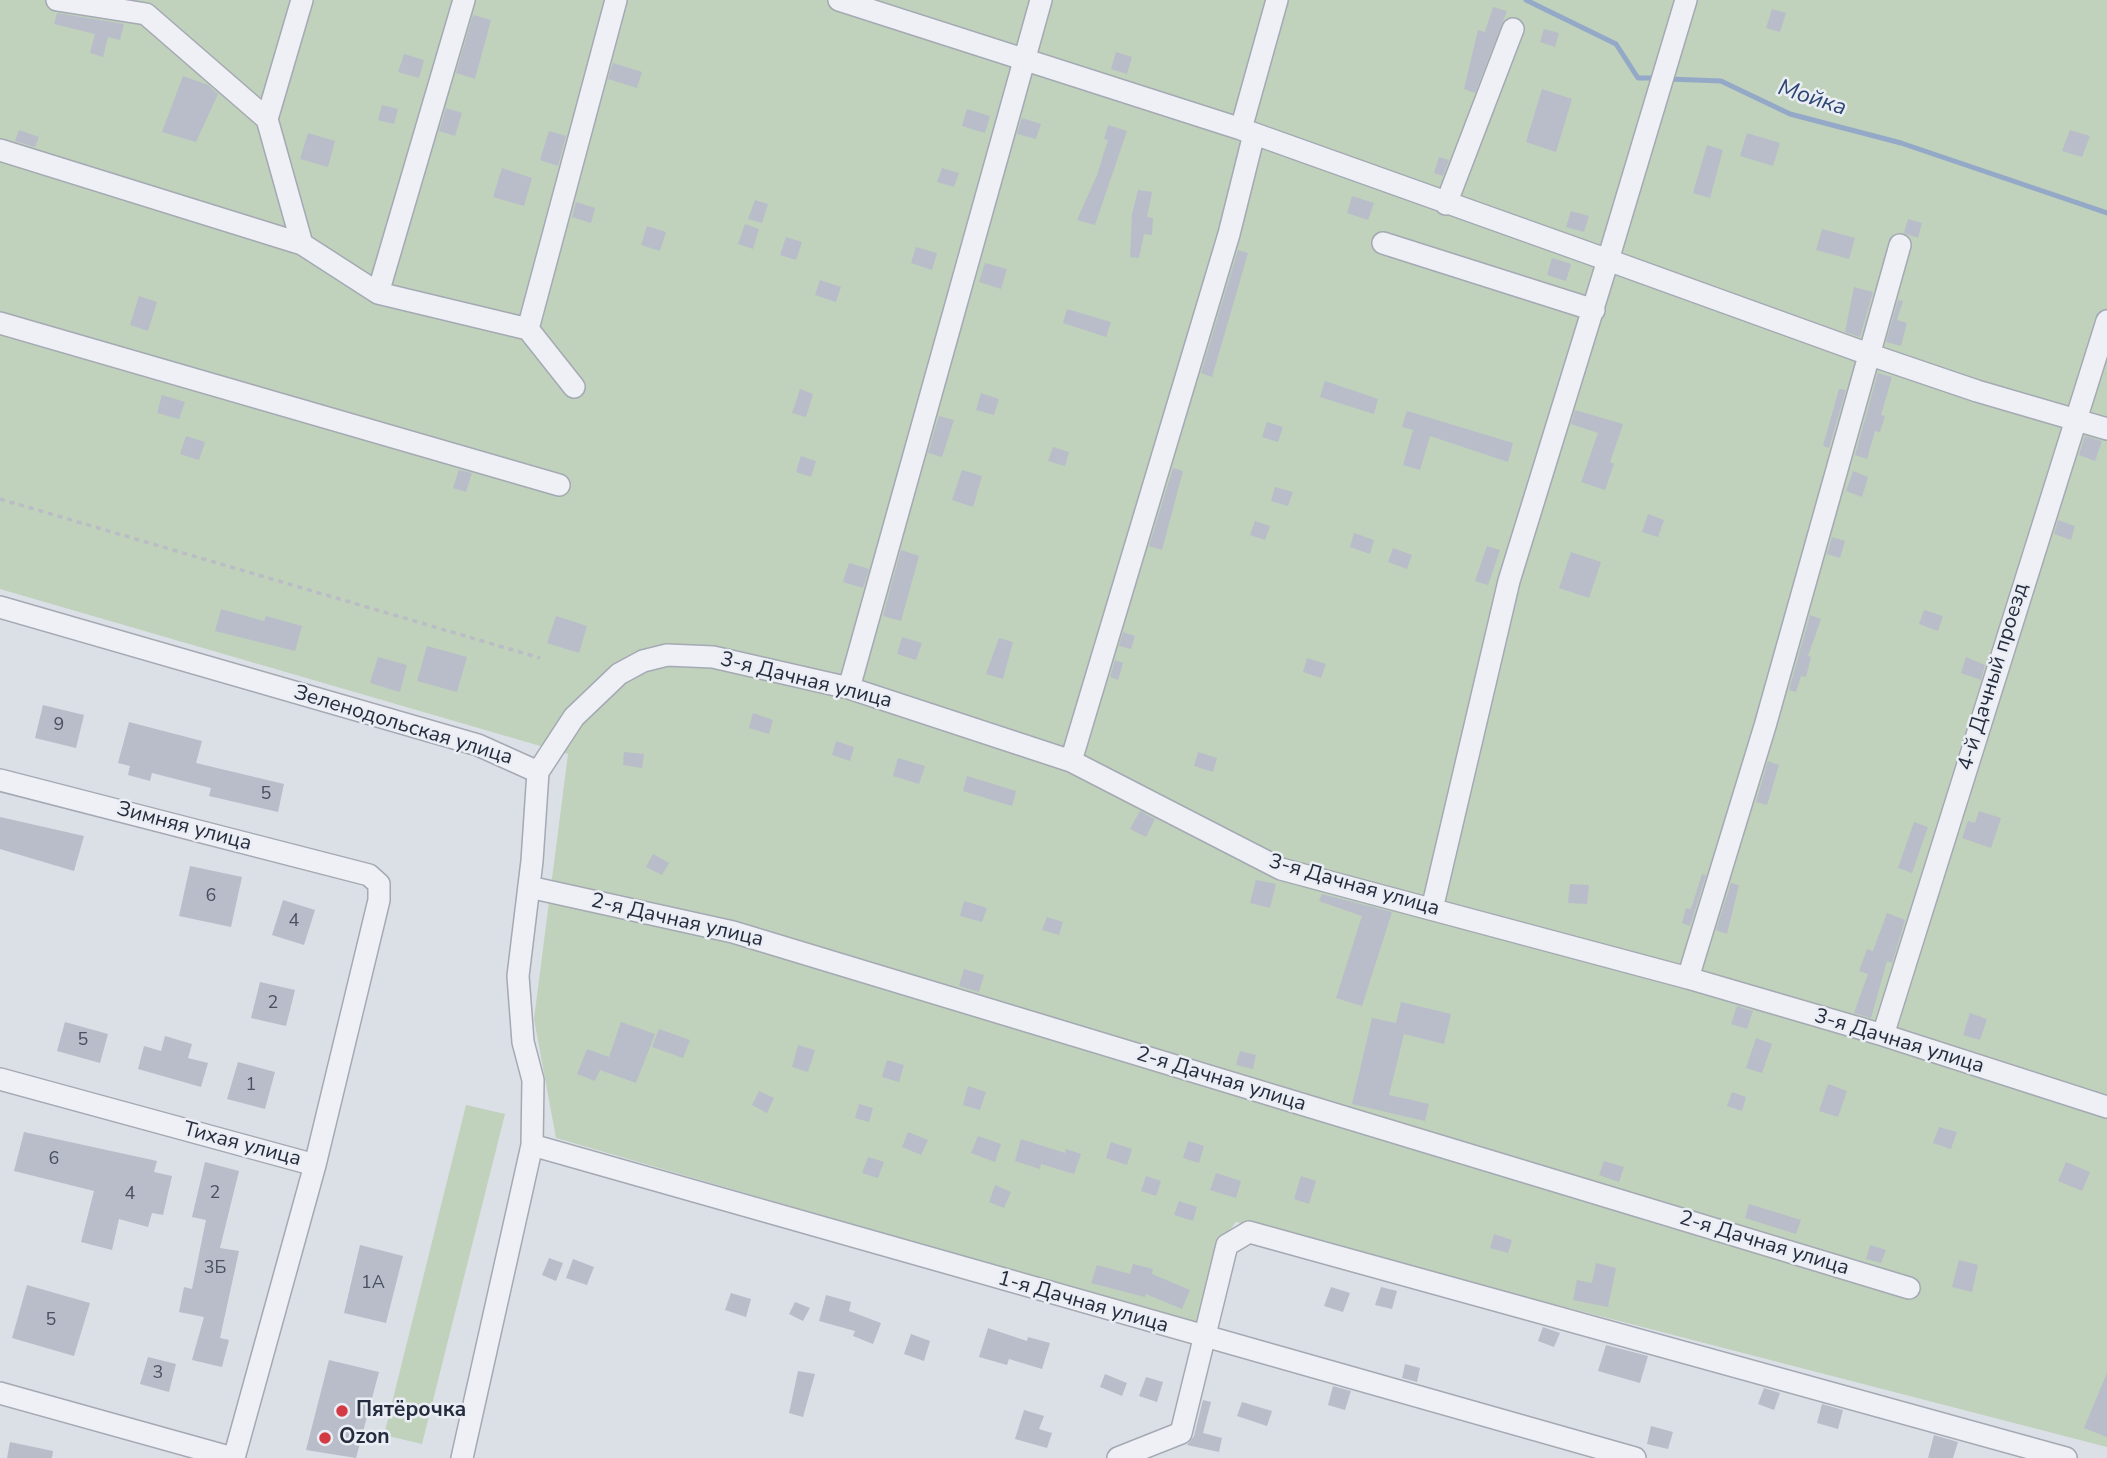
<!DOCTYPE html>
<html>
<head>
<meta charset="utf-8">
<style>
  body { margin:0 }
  canvas { display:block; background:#dbdfe6 }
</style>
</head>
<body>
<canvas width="2107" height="1458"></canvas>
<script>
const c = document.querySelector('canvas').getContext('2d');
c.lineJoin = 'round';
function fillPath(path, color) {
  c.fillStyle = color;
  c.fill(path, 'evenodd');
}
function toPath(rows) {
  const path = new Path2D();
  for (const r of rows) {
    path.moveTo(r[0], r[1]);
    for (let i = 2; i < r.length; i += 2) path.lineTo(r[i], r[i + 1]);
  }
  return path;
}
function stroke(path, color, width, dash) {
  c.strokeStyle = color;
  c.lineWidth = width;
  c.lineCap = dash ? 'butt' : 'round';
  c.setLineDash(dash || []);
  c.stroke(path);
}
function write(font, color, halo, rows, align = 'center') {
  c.font = font + ' "Nunito Sans",sans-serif';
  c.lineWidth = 5;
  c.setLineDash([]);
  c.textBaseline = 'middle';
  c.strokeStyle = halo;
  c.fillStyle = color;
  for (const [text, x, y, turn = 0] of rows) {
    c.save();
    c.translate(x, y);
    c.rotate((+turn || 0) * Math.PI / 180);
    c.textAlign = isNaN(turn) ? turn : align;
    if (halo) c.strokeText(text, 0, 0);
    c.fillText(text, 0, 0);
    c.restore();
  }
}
fillPath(toPath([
  [0,0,2107,0,2107,1447,1236,1222,1219,1244,1196,1324,556,1138,534,1019,568,754,0,589],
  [466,1105,505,1114,422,1444,384,1435]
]), '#c0d1bc');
stroke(toPath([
  [1526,0,1616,44,1638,78,1656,78],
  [1669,79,1721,81,1790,114,1901,143,2107,213]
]), '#94a9c8', 5);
fillPath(toPath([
  [1493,7,1507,11,1475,93,1464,89,1478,30,1485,32],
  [1772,9,1786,13,1780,32,1766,28],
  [57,13,124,24,120,40,108,37,103,57,90,53,95,34,54,24],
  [473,15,491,20,475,79,456,73],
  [1544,29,1559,33,1555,47,1540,42],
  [1116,52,1132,57,1127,74,1111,69],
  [404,54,424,60,419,78,398,72],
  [613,63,642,72,637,88,608,79],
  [183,76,208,85,218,94,196,142,162,132],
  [1542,89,1572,99,1556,152,1526,142],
  [382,105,398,109,394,124,378,120],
  [446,108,462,113,455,136,439,131],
  [967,109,990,116,985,133,962,126],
  [1022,118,1041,124,1036,139,1017,134],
  [1108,125,1127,131,1095,225,1077,220,1097,175,1108,140,1104,139],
  [19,130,39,137,35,147,15,141],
  [2070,130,2090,136,2082,157,2062,151],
  [549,131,566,136,558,166,540,160],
  [308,133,335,141,328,167,300,159],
  [1747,133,1780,143,1773,166,1740,156],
  [1707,145,1723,150,1710,198,1693,193],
  [1439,157,1449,160,1443,176,1434,173],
  [502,168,532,178,524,206,493,197],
  [942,168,959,173,954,187,937,182],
  [1138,190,1152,192,1147,217,1153,218,1152,235,1144,234,1139,258,1130,257,1132,214],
  [1352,196,1374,203,1368,220,1347,213],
  [755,200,768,204,762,223,748,219],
  [576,202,595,208,591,223,572,217],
  [1571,211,1589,216,1584,232,1566,227],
  [1908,219,1922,223,1918,238,1904,233],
  [745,224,759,229,753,249,738,244],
  [647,226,666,232,660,251,641,245],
  [1822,229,1855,238,1849,259,1816,250],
  [786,237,802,242,796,260,780,255],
  [916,247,937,253,932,270,911,263],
  [1238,250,1248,253,1212,377,1201,373],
  [1552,258,1571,264,1566,281,1547,275],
  [985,263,1007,269,1001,289,979,282],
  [820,280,841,287,836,302,815,295],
  [1854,287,1873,292,1860,337,1845,332],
  [139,296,157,302,148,331,130,325],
  [1898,300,1903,301,1897,320,1907,323,1901,346,1886,342],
  [1067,309,1111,322,1106,337,1063,323],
  [1878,373,1892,377,1881,415,1885,416,1880,432,1875,431,1867,459,1855,455],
  [1325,381,1378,399,1374,414,1320,397],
  [800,389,813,394,806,417,792,413],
  [1839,389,1846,390,1829,448,1823,446],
  [981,393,999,399,994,415,976,410],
  [162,395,185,402,179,419,157,413],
  [1575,410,1623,424,1610,462,1614,464,1605,490,1581,482,1598,433,1571,424],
  [1407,411,1513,443,1508,462,1430,436,1420,470,1403,465,1413,430,1402,427],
  [939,416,954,420,942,457,928,453],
  [1267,422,1283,427,1278,442,1262,437],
  [186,436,205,442,199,460,180,454],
  [2085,436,2102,441,2095,461,2079,455],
  [1053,447,1069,452,1065,466,1048,461],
  [801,456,816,461,811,477,796,472],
  [1173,468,1183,471,1162,550,1149,546],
  [459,470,472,473,466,492,453,488],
  [962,470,982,476,973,507,952,500],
  [1853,471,1868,477,1862,497,1846,491],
  [1275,487,1293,492,1288,506,1271,501],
  [1648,514,1664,520,1658,537,1642,532],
  [2058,520,2075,526,2071,540,2054,534],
  [1255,521,1270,526,1265,540,1250,535],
  [1354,533,1374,540,1370,554,1350,547],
  [1832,537,1845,541,1840,558,1827,554],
  [1487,546,1500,550,1488,585,1475,581],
  [1393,548,1412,555,1407,569,1388,562],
  [901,550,919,556,901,621,883,616],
  [1571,552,1601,562,1589,598,1559,588],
  [849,563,869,569,863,588,843,582],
  [221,609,264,621,266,616,302,626,295,651,215,631],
  [1924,610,1943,616,1938,631,1919,624],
  [1810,615,1821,619,1808,656,1811,657,1806,677,1801,676,1796,692,1789,690],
  [556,616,587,626,579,653,547,643],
  [1123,632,1135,636,1131,649,1119,646],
  [902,637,922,643,916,660,897,654],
  [999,638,1013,642,1003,679,986,674],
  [427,646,467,657,457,692,417,681],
  [378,657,407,665,400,692,370,683],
  [1966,657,1985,665,1981,680,1961,673],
  [1307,658,1326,664,1321,678,1303,672],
  [1115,660,1123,663,1118,680,1110,677],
  [43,705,84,715,76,748,35,738],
  [753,713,773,720,769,734,749,728],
  [129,722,202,741,196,763,284,784,278,812,209,796,211,788,152,773,150,781,128,775,130,766,118,763],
  [836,741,854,747,850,761,832,755],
  [624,752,644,754,642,768,623,765],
  [1198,752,1217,758,1213,772,1194,766],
  [898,758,925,766,919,784,893,776],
  [1768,761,1779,765,1767,805,1756,802],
  [967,776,1016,791,1012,806,963,791],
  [1140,811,1155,819,1146,837,1130,829],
  [1979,811,2001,818,1991,848,1962,838,1968,821,1975,823],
  [0,817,84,836,74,871,0,849],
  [1914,822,1928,827,1912,873,1898,868],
  [653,854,669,863,662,875,646,867],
  [190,866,242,877,231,927,179,916],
  [1702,874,1706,875,1690,926,1682,923,1686,908,1691,909],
  [1256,880,1276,884,1270,908,1250,903],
  [1731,883,1739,885,1727,934,1716,930],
  [1570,884,1589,885,1587,904,1568,903],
  [1322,894,1392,912,1362,1006,1336,998,1362,916,1319,901],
  [283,900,315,910,304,945,272,935],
  [964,901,987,908,982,922,960,916],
  [1887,913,1905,920,1892,963,1887,961,1871,1018,1854,1013,1868,974,1859,971,1867,949,1873,951],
  [1047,917,1063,922,1059,935,1042,930],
  [964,969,984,975,979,992,959,986],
  [260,982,295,990,286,1026,251,1018],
  [1401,1002,1451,1014,1444,1044,1404,1034,1389,1095,1429,1104,1425,1121,1352,1104,1372,1018,1396,1023],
  [1737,1006,1753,1011,1747,1029,1731,1024],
  [1970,1013,1987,1019,1980,1040,1963,1035],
  [65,1022,108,1034,100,1063,57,1051],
  [621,1022,655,1034,636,1083,600,1070,595,1081,577,1074,587,1049,609,1057],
  [659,1029,690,1040,683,1058,652,1047],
  [165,1036,192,1044,188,1058,208,1063,201,1087,138,1069,144,1046,161,1051],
  [1756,1038,1772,1044,1762,1073,1746,1068],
  [798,1045,815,1050,808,1072,792,1067],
  [1240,1051,1256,1055,1253,1069,1236,1065],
  [887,1060,904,1065,899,1082,882,1077],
  [238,1062,275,1072,265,1109,227,1099],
  [1828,1084,1847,1091,1838,1117,1819,1111],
  [968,1086,986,1092,980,1110,963,1105],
  [759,1091,774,1098,767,1113,752,1105],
  [1732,1092,1746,1097,1742,1111,1727,1106],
  [859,1104,873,1108,869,1122,855,1118],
  [1939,1127,1957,1132,1951,1149,1933,1143],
  [24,1132,157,1161,154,1172,172,1176,163,1215,152,1213,148,1227,119,1219,112,1250,81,1242,94,1191,14,1171],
  [908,1132,928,1140,921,1155,902,1147],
  [978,1136,1001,1144,995,1162,971,1153],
  [1021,1139,1065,1153,1066,1149,1081,1154,1074,1174,1041,1164,1040,1169,1015,1161],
  [1188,1141,1204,1146,1199,1163,1183,1158],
  [1111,1142,1132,1149,1127,1165,1106,1158],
  [868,1157,884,1162,878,1178,862,1173],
  [1604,1161,1624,1167,1619,1182,1599,1175],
  [205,1162,239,1171,220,1248,239,1251,220,1338,229,1340,222,1367,192,1360,204,1317,179,1312,184,1287,192,1289,206,1220,192,1217],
  [2066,1162,2090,1172,2082,1191,2058,1181],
  [1216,1173,1241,1181,1236,1198,1210,1190],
  [1146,1176,1161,1181,1156,1196,1141,1191],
  [1301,1176,1316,1181,1309,1204,1294,1199],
  [995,1185,1011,1192,1004,1208,989,1202],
  [1179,1201,1197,1207,1193,1221,1174,1215],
  [1749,1204,1801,1220,1796,1234,1745,1218],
  [1494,1234,1512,1240,1508,1253,1490,1248],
  [360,1245,403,1256,386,1323,344,1313],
  [1870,1245,1886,1250,1881,1263,1866,1259],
  [549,1258,563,1263,556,1281,542,1275],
  [573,1259,594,1267,587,1285,566,1278],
  [1959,1260,1978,1265,1972,1292,1952,1287],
  [1596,1263,1616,1268,1608,1307,1573,1300,1577,1280,1592,1283],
  [1133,1264,1153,1269,1152,1274,1190,1290,1182,1309,1146,1294,1145,1297,1091,1283,1097,1265,1130,1274],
  [27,1285,90,1303,74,1356,12,1338],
  [1331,1287,1350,1293,1343,1312,1324,1306],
  [1381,1287,1397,1291,1392,1309,1375,1305],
  [731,1293,751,1299,746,1317,725,1310],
  [826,1295,851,1302,849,1311,881,1323,873,1344,853,1336,855,1331,819,1321],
  [795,1302,810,1308,803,1321,789,1314],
  [1543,1327,1560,1333,1554,1347,1538,1341],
  [988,1328,1027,1341,1028,1337,1050,1343,1042,1369,1009,1359,1007,1365,979,1357],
  [911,1334,930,1341,924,1361,904,1354],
  [1606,1345,1648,1356,1640,1383,1598,1371],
  [148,1357,176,1364,169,1392,140,1384],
  [329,1360,379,1372,356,1458,306,1450],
  [1405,1364,1420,1368,1417,1382,1402,1378],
  [798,1371,815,1374,803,1417,789,1413],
  [2107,1373,2107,1437,2084,1428],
  [1105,1374,1127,1383,1122,1396,1100,1387],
  [1146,1377,1163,1382,1157,1402,1139,1396],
  [1333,1386,1351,1391,1345,1410,1328,1405],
  [1764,1388,1780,1393,1774,1410,1758,1404],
  [1203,1400,1211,1402,1203,1433,1222,1438,1219,1452,1187,1445,1194,1436],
  [1242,1402,1272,1411,1267,1426,1237,1416],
  [1822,1404,1843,1410,1838,1429,1817,1423],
  [1024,1410,1044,1416,1039,1429,1052,1433,1047,1448,1015,1439],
  [1651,1426,1673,1432,1668,1449,1647,1444],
  [1934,1435,1958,1442,1953,1458,1928,1458],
  [10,1442,53,1451,52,1458,7,1458]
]), '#b8bdc9');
const minor = toPath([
  [57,0,146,14,267,119,302,244,378,293,528,329,574,387],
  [839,0,1241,129,1608,260,1509,581,1432,909],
  [1686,0,1608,260,1871,355,1977,391,2107,429],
  [267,119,302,0],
  [1241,129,1277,0],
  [0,150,302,244],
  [1446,204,1513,29],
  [1383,243,1594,310],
  [378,293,464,0],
  [0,323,559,485],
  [528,329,616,0],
  [0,607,478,745,538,772,532,861,518,976,523,1042,533,1080,532,1145,462,1458],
  [849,688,1041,0],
  [1071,761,1229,234,1254,134],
  [538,772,574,717,619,674,643,661,667,655,713,657,849,688,1071,761,1281,869,1688,978,1883,1035,2107,1107],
  [0,780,369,875,379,884,379,900,315,1165,234,1458],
  [529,887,733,932,1909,1288],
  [1688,978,1765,726,1900,245],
  [1883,1035,2107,321],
  [0,1079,315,1165],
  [532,1145,1635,1458],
  [0,1393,233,1458],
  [1118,1458,1181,1433,1227,1245,1249,1232,2066,1458]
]);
stroke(minor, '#a4a9b3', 24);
stroke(toPath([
  [0,499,540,658]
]), '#babdc5', 3.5, [5, 5]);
stroke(minor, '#eef0f5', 21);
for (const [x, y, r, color] of [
  [342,1411,7,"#d23a44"],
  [325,1438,7,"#d23a44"]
]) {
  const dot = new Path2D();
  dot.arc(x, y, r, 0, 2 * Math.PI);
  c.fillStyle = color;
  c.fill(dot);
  stroke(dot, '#eaeef4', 2.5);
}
write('18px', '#4a5060', null, [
  ["9",59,726],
  ["5",266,795],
  ["6",211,897],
  ["4",294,922],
  ["2",273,1004],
  ["5",83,1041],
  ["1",251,1086],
  ["6",54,1160],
  ["2",215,1194],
  ["4",130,1195],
  ["3Б",215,1269],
  ["1А",373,1284],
  ["5",51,1321],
  ["3",158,1374]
]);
write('21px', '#252c3d', '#eaeef4', [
  ["4-й Дачный проезд",1994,677,-73],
  ["3-я Дачная улица",806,681,14],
  ["Зеленодольская улица",403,726,17],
  ["Зимняя улица",184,827,15],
  ["3-я Дачная улица",1354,886,16],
  ["2-я Дачная улица",677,921,13],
  ["3-я Дачная улица",1899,1042,17],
  ["2-я Дачная улица",1221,1080,17],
  ["Тихая улица",242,1145,15],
  ["2-я Дачная улица",1764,1244,17],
  ["1-я Дачная улица",1083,1303,16]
]);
write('bold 21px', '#252c3d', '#eaeef4', [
  ["Пятёрочка",356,1411],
  ["Ozon",339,1438]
], 'left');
write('italic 23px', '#2e4772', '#eaeef4', [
  ["Мойка",1812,99,18]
]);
</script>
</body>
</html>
